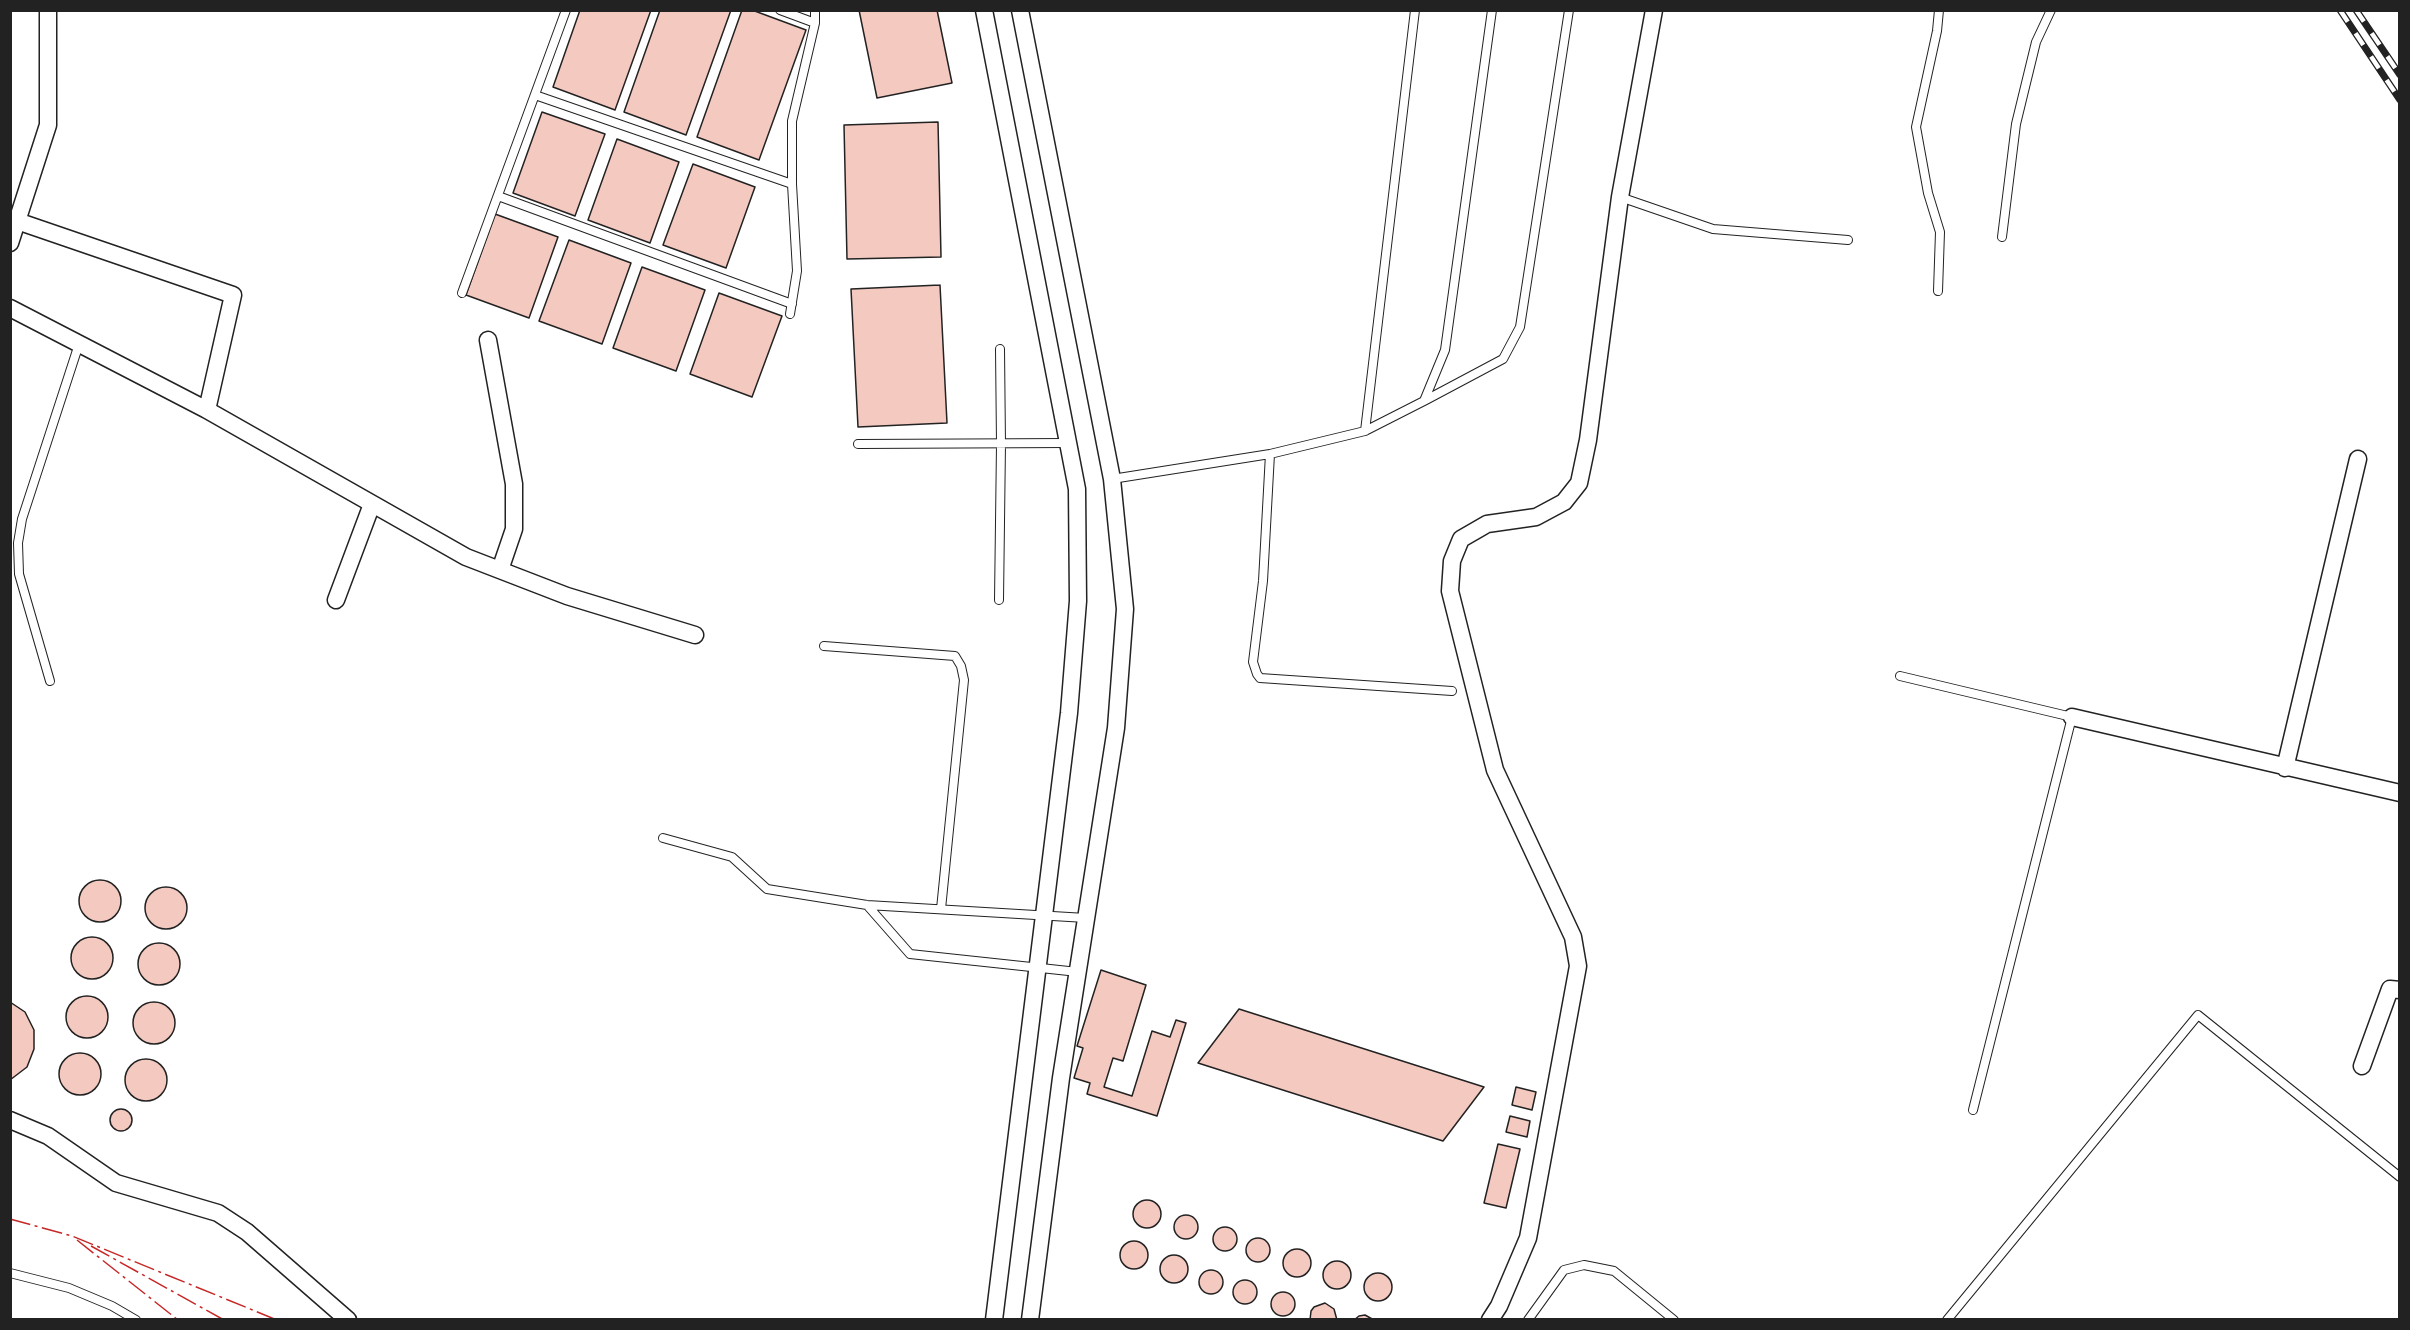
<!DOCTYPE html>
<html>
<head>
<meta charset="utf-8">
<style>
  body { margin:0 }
  #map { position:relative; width:2410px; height:1330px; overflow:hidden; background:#fff; font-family:Manrope,sans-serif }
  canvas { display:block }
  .frame { position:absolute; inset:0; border:12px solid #222; pointer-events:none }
</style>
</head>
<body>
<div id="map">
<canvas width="2410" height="1330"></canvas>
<div class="frame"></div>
</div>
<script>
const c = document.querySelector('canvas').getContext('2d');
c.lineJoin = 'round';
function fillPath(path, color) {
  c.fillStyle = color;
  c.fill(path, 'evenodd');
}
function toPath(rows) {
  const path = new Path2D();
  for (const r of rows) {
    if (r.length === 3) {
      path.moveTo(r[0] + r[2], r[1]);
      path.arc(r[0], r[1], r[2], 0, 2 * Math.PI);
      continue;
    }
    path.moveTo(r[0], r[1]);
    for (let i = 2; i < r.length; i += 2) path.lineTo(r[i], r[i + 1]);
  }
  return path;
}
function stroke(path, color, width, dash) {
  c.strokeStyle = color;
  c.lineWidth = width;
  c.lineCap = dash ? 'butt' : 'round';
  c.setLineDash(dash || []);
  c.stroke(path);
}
const building = toPath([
  [580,10,651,10,615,110,553,87,580,10],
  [660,10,731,10,686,135,624,112,660,10],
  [742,10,752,10,806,30,759,160,697,137,742,10],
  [859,10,937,10,952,83,877,98,859,10],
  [542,112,605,134,575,216,513,193,542,112],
  [938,122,941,257,847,259,844,125,938,122],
  [617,139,679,162,650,243,588,220,617,139],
  [693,164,755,187,726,268,663,245,693,164],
  [495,214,558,237,529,318,466,295,495,214],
  [569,240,631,263,602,344,539,321,569,240],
  [642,267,705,290,676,371,613,348,642,267],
  [940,285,947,423,858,427,851,289,940,285],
  [719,293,782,316,752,397,690,374,719,293],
  [100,901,21],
  [166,908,21],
  [92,958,21],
  [159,964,21],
  [1101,970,1146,985,1123,1061,1113,1058,1104,1087,1132,1096,1152,1031,1170,1037,1176,1020,1186,1023,1157,1116,1087,1094,1090,1083,1074,1078,1083,1048,1077,1046,1101,970],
  [87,1017,21],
  [154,1023,21],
  [10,1002,25,1012,34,1030,34,1049,27,1067,10,1080,10,1002],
  [1239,1009,1484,1087,1443,1141,1198,1063,1239,1009],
  [80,1074,21],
  [146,1080,21],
  [1516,1087,1536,1092,1532,1110,1512,1105,1516,1087],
  [121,1120,11],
  [1510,1116,1530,1121,1527,1137,1506,1132,1510,1116],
  [1498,1144,1520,1149,1506,1208,1484,1203,1498,1144],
  [1147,1214,14],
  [1186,1227,12],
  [1225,1239,12],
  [1258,1250,12],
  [1134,1255,14],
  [1297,1263,14],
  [1174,1269,14],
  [1337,1275,14],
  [1211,1282,12],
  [1378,1287,14],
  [1245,1292,12],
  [1283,1304,12],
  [1325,1303,1334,1309,1337,1320,1310,1320,1311,1311,1314,1307,1325,1303],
  [1365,1315,1374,1320,1354,1320,1359,1316,1365,1315]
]);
fillPath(building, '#f3c9c0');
stroke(building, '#222', 1.5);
const lane = toPath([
  [780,10,815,23],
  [535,95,792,184],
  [498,196,792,304],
  [1620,197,1713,229,1848,240],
  [2002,237,2016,124,2036,42,2051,10],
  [1938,291,1940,232,1928,193,1916,127,1937,31,1939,10],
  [462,293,566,10],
  [790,314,797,271,792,184,792,121,815,23,815,10],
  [1424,401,1503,359,1520,327,1569,10],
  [1365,431,1415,10],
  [858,444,1068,443],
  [1270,454,1263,581,1253,662,1257,674,1260,678,1452,691],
  [1112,479,1270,454,1365,431,1424,401,1445,350,1492,10],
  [999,600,1001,444,1000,349],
  [824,646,955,656,961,666,964,680,941,909],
  [1900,676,2072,717,1973,1110],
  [50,681,19,574,18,543,22,519,79,344],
  [663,838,732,857,767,889,867,905,1086,918],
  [867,905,910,954,1078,972],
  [10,1273,69,1288,112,1306,136,1320],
  [1528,1320,1564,1270,1584,1265,1614,1271,1674,1320],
  [1947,1320,2198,1015,2400,1177]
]);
const street = toPath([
  [984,10,1077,489,1078,601,1069,713,994,1320],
  [1020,10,1112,479,1125,609,1116,728,1061,1078,1030,1320],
  [17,221,233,295,207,410],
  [10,243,48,125,48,10],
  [10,308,207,410,466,557,567,596,695,635],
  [488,340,514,484,514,529,500,570],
  [336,600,372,504],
  [2072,717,2400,793],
  [2285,768,2358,459],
  [2362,1066,2390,989,2400,990],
  [10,1120,48,1136,116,1183,218,1213,247,1232,348,1320],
  [1490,1320,1499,1306,1528,1238,1578,966,1573,937,1495,770,1450,591,1452,561,1461,539,1487,524,1536,517,1564,502,1579,483,1588,440,1620,197,1654,10]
]);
stroke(lane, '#222', 10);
stroke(street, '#222', 19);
stroke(lane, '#fff', 8);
stroke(street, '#fff', 16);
const rail = toPath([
  [2340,10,2400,100],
  [2356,10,2400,75]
]);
stroke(rail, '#222', 7);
stroke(rail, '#fff', 4.5, [14]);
stroke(toPath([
  [10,1219,72,1236,277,1320],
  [77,1240,178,1320],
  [91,1246,224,1320]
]), '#c62828', 1.5, [21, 4.5, 3, 4.5]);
</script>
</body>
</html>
